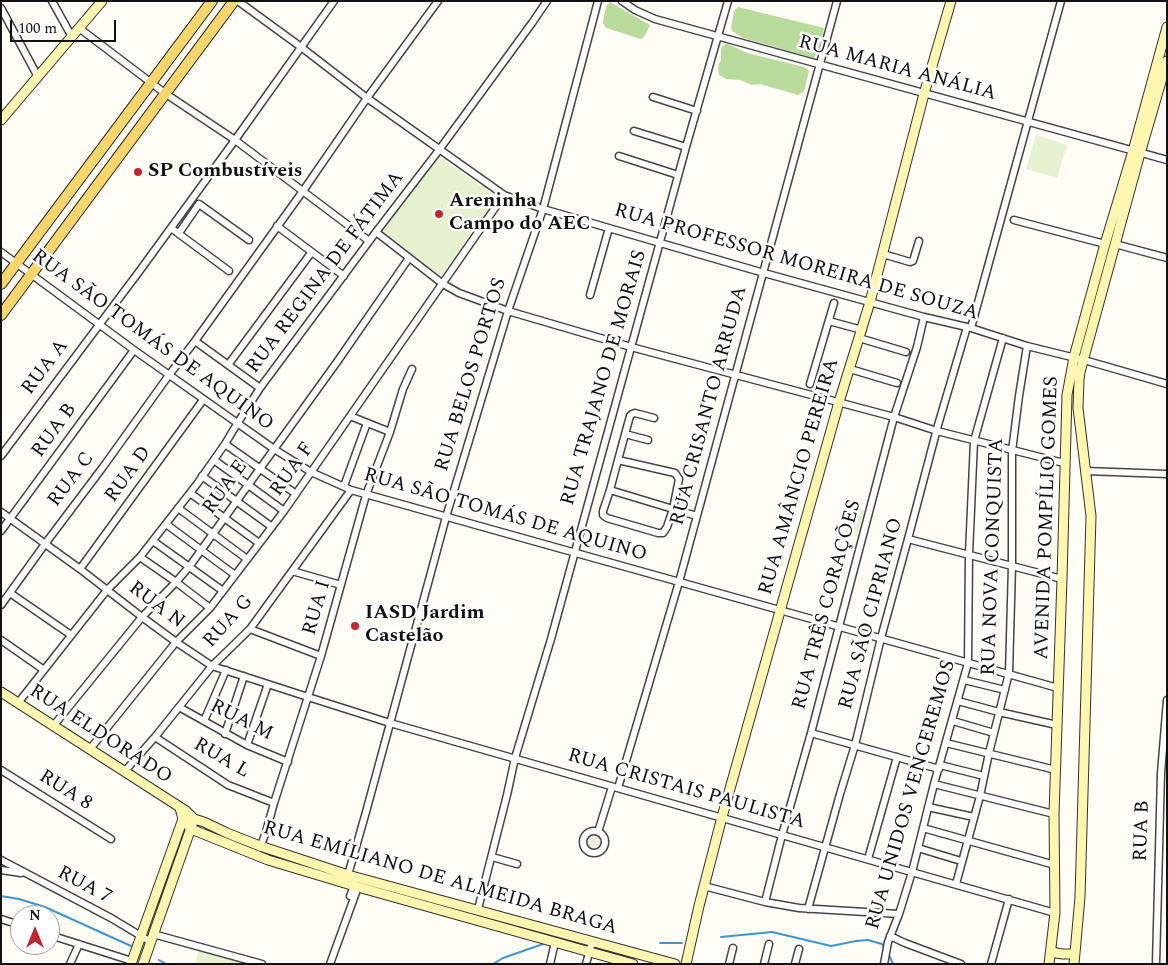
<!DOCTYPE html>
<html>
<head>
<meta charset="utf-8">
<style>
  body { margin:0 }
  #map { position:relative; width:1168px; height:965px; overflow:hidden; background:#fffdf5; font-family:Spectral,serif }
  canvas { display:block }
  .frame { position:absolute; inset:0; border:2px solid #111; pointer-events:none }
  .north { position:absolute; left:10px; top:905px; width:50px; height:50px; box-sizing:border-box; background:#fff; border:1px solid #a0a0a0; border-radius:50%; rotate:0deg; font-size:14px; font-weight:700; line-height:20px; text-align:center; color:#111 }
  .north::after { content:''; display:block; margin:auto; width:18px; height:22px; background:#c4262e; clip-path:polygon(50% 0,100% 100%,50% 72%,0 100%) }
  .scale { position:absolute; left:10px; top:20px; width:106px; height:22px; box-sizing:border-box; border:2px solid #111; border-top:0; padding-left:6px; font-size:15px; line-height:18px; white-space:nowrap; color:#111; -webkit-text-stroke:4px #fff; paint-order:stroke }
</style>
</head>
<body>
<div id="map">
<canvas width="1168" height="965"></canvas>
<div class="frame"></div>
<div class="north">N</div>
<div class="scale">100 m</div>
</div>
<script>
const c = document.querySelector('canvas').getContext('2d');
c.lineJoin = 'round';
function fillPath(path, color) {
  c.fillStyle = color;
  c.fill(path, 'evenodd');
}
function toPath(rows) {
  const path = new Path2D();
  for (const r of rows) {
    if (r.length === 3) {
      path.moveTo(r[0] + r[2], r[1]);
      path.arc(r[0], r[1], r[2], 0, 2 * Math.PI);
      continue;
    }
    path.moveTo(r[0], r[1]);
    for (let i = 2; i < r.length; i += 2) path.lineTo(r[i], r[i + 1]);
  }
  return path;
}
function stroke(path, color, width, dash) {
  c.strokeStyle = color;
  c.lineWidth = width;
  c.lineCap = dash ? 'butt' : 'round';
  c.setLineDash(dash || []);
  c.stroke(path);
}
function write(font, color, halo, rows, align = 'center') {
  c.font = font + ' Spectral,serif';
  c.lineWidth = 5;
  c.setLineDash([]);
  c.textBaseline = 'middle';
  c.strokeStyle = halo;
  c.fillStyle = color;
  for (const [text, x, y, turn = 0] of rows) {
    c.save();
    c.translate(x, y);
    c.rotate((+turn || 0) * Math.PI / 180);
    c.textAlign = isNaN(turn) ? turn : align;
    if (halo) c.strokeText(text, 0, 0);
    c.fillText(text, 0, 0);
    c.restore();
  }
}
fillPath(toPath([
  [610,2,650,25,644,37,641,39,606,28,603,23,604,15,607,5],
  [738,7,824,28,819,50,814,58,743,38,732,31,731,27,734,11],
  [726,43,747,53,804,67,809,71,804,92,798,95,760,84,752,85,740,80,726,79,719,75,718,67,721,60,721,50,722,47]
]), '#b9dc9c');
fillPath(toPath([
  [1036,135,1067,145,1057,178,1026,169],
  [439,156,496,197,441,276,382,232],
  [851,508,864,511,857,536,844,533],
  [199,950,241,963,241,964,195,964]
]), '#e6f2cf');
fillPath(toPath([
  [593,841,7]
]), '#f1ede2');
stroke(toPath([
  [1,896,19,899,45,907,131,946],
  [721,937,772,932,831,946,856,941,868,940,882,944,885,949],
  [660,943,682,943],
  [888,953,893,964],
  [159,960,166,964],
  [493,964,503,958,543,944]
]), '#3f96cf', 2);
const street = toPath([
  [52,1,72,37],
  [238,1,301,47,367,98,504,195,543,209,764,273,924,317,971,328,1027,346,1084,360,1167,384],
  [622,1,635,10,655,19,1167,160],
  [1,8,38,77],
  [79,28,166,94,235,140,369,241],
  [653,97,697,111],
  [634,131,686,147],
  [619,156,678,175],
  [1014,220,1105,244],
  [277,226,344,276],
  [171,228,229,271],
  [376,232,443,284,459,293,508,311,631,347,894,417,937,431,1064,463],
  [179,233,199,204,249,240],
  [1115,244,1167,258],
  [1,252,134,350,274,449,311,472,351,490,1058,688],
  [883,254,910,262,913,261,919,241],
  [590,295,609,228],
  [829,321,862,330],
  [971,328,1061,1],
  [859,338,906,352],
  [195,341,260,388],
  [228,365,311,253],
  [850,369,897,383],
  [810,384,834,303],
  [350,416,390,432],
  [625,434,648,440],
  [225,444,296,494],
  [1,456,141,269,235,140,334,1],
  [214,460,284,511],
  [618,460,630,416,632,414,635,413,654,418],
  [1086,471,1167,474],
  [202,476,272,527],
  [344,486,367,423],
  [610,490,603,511,603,515,607,518,658,533,663,533,667,527,673,509,679,479,675,473,618,460,610,490,673,509,697,516],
  [190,493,259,543],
  [178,508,247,559],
  [1,512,80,569,142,617,176,642,212,666,308,697,390,723,1055,913],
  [166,524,235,575],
  [1,531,134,350],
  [908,539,1062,579],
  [153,541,223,591],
  [140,557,176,582,210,608],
  [80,569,203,400],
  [292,571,341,585],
  [10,593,71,635],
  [1,605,45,544,103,467,169,375,195,341,303,191,367,98,438,1],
  [250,629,321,656],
  [1,640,44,670],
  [964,680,1005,690],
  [958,701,999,712,1057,725],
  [18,703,107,590,140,557,197,484,225,444,237,424,260,388,376,232,439,150,532,23,547,1],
  [179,707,247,745,288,762],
  [204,721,226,670],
  [953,721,994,733],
  [54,725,142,617,176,582,189,567,337,362,409,258],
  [811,733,939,769],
  [225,734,244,676],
  [155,737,228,785,274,803],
  [946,743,1056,770],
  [247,745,268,684],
  [90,749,176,642,210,608,223,591,284,511,504,195],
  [940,765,984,776],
  [1,770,111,839],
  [125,771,155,737,212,666,250,629,351,490],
  [934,784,1054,814],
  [618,788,679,582,837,1],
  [928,807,974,817],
  [923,828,1055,865],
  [594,842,11],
  [598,832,612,787],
  [260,848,266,832,274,803,321,656,366,495,390,432,403,389,412,369],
  [918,848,961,861],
  [492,857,517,864],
  [868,859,897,757],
  [1,860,111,918,151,942],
  [1,870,21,873],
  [348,875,366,812,446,517,508,311,543,209,598,1],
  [956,884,980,796,989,753,1009,673,1012,566,1012,451,1019,396,1027,346],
  [704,886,765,902,799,908,899,914],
  [350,896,354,886],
  [765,902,782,835,811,733,894,417,917,347,924,317],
  [478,909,507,795,515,758,551,639,686,147,728,1],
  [808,909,840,794,855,745,881,638,908,539,938,425,967,327],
  [1,919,20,925],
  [153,934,262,964],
  [50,935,132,961],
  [890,936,905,943,961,964],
  [70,964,79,944],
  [330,964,358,887],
  [550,964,555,942],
  [586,964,592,942],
  [729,964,733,948],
  [764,964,769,944],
  [795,964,799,949],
  [884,964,888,942,899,914,912,872,934,784,968,663,969,554,974,441,1003,338],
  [991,964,1009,899],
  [1156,964,1161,773,1167,700]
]);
const secondary = toPath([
  [1,120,102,1],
  [1,692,186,811,194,819,204,822,227,833,260,846,348,875,675,964],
  [180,808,183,819,191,829,268,860,358,887,633,964],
  [1051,950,1056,953,1063,954,1074,954],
  [131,964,184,816],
  [143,964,192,825],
  [686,964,699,906,722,817,839,402,870,302,924,94,951,1],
  [1049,964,1055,913,1054,814,1062,579,1067,395,1074,357,1105,244,1133,151,1167,27],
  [1074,964,1080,897,1091,516,1078,408,1079,380,1080,372,1139,157,1167,61]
]);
const primary = toPath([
  [1,284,212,1],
  [1,315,234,1]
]);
stroke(street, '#444', 9);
stroke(secondary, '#333', 11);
stroke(primary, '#222', 12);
stroke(street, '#fff', 6);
stroke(secondary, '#fff6b0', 9);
stroke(primary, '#f9d66b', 10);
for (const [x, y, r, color] of [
  [138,172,5,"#c4262e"],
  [439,214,5,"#c4262e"],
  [355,626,5,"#c4262e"]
]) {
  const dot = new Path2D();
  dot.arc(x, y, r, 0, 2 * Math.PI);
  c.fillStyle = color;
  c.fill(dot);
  stroke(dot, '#fff', 2);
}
write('20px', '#111', '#fff', [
  ["RUA MARIA ANÁLIA",897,69,15],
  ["RUA PROFESSOR MOREIRA DE SOUZA",796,263,16],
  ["RUA REGINA DE FÁTIMA",326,273,-53],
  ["RUA SÃO TOMÁS DE AQUINO",152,341,36],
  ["RUA A",46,368,-53],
  ["RUA BELOS PORTOS",472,375,-73],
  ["RUA TRAJANO DE MORAIS",605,378,-74],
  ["RUA CRISANTO ARRUDA",710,406,-75],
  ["RUA B",55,431,-54],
  ["RUA F",293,470,-55],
  ["RUA D",129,475,-54],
  ["RUA AMÂNCIO PEREIRA",800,477,-74],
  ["RUA C",72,480,-53],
  ["RUA E",226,488,-54],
  ["RUA SÃO TOMÁS DE AQUINO",505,516,16],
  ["AVENIDA POMPÍLIO GOMES",1048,518,-88],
  ["RUA NOVA CONQUISTA",994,557,-88],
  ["RUA TRÊS CORAÇÕES",828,605,-75],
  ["RUA N",156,606,37],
  ["RUA I",318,608,-74],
  ["RUA SÃO CIPRIANO",872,614,-75],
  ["RUA G",229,622,-48],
  ["RUA M",241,721,27],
  ["RUA ELDORADO",100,735,33],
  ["RUA L",221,759,30],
  ["RUA CRISTAIS PAULISTA",686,790,16],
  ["RUA 8",65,791,32],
  ["RUA UNIDOS VENCEREMOS",912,795,-74],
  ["RUA B",1143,831,-88],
  ["RUA EMÍLIANO DE ALMEIDA BRAGA",440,879,16],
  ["RUA 7",84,886,28]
]);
write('bold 20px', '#111', '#fff', [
  ["SP Combustíveis",148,172],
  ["Areninha",449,202],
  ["Campo do AEC",449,225],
  ["IASD Jardim",365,614],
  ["Castelão",365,637]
], 'left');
</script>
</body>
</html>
